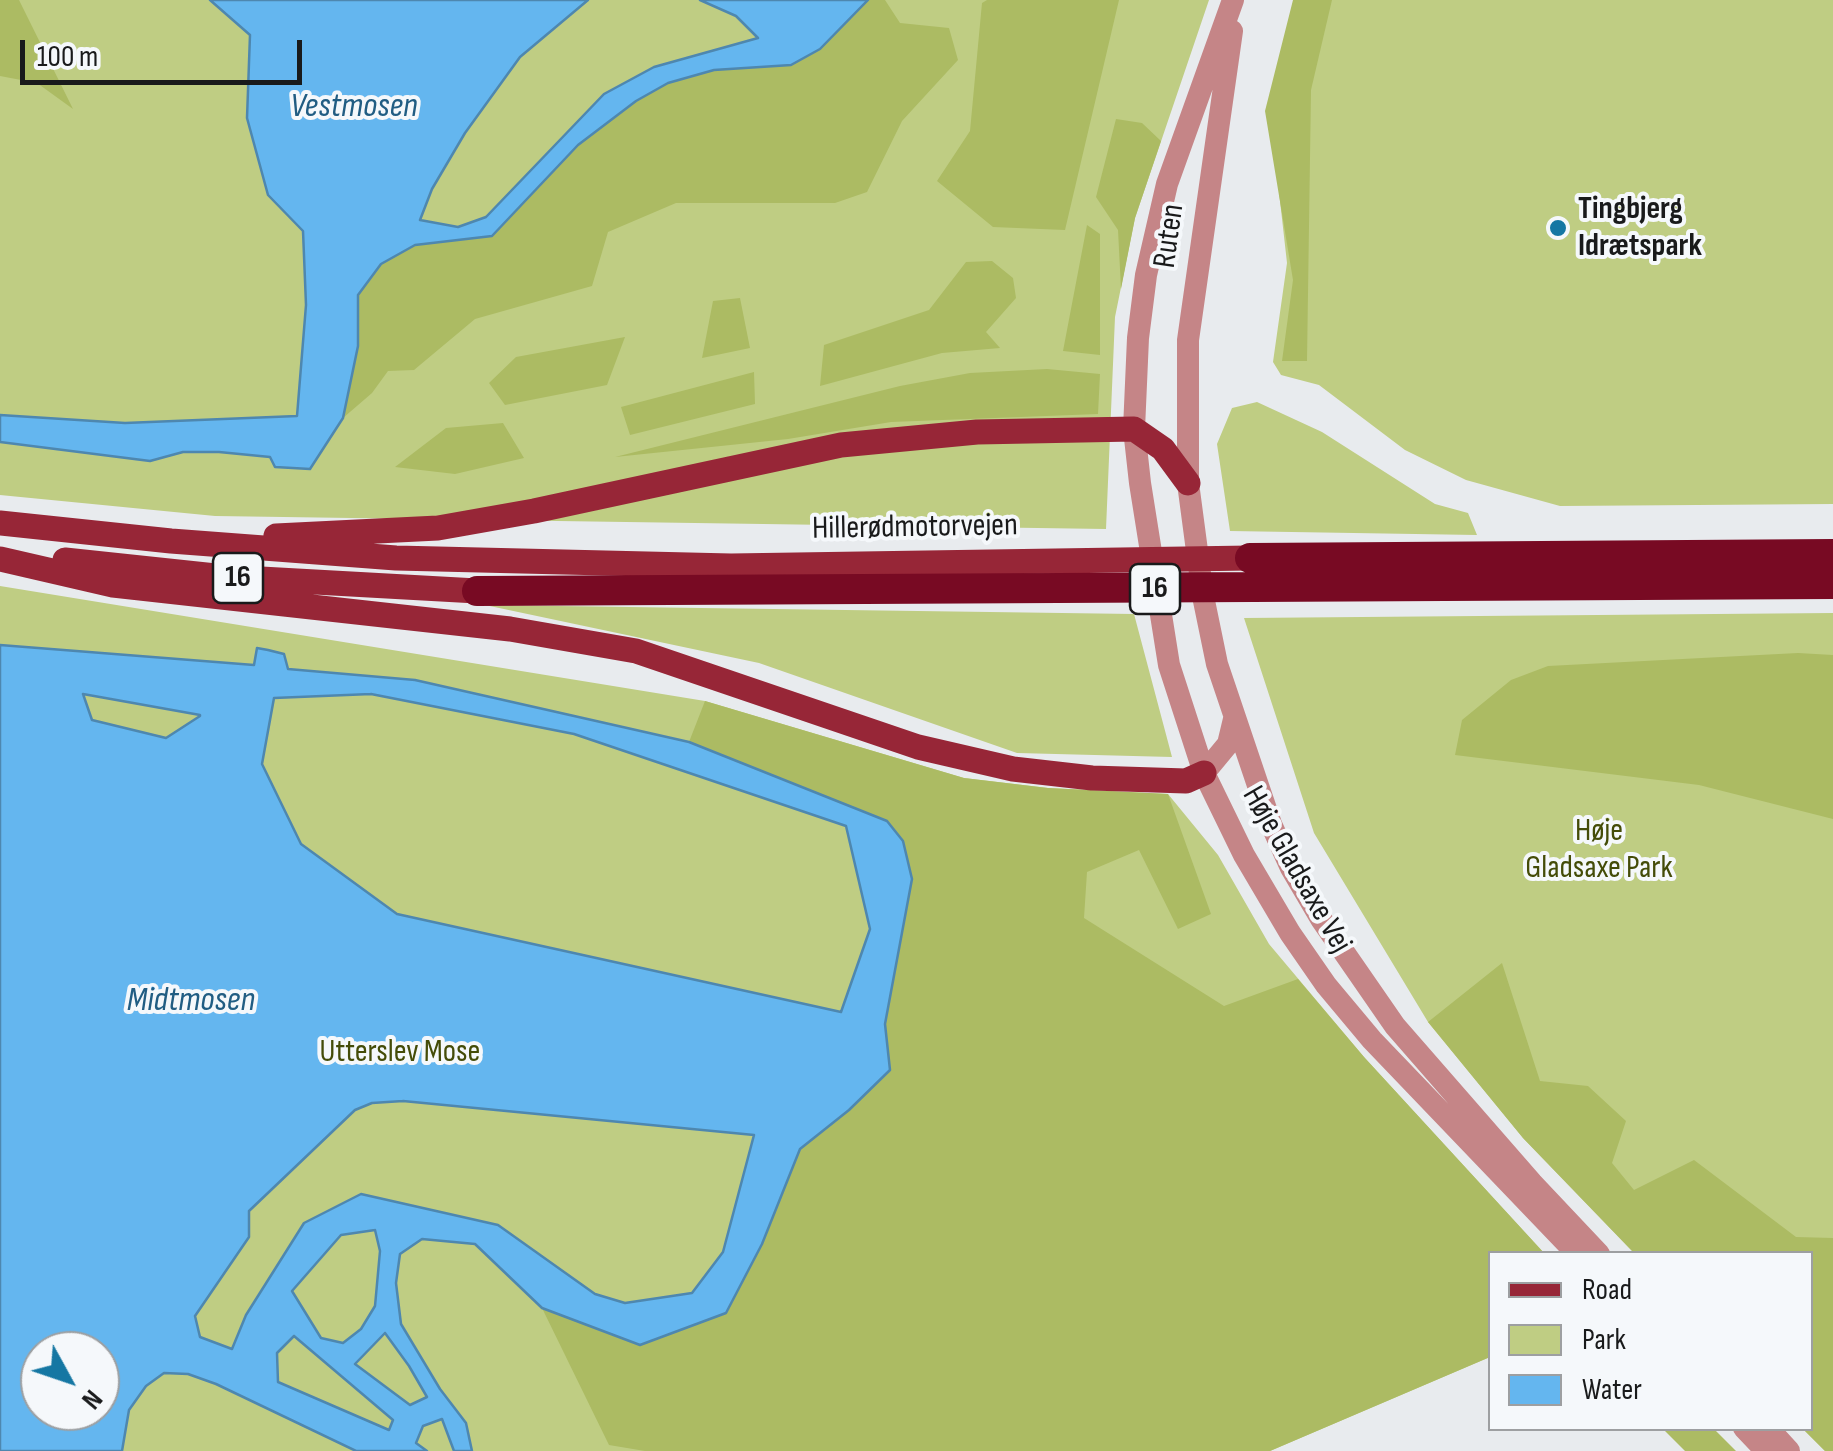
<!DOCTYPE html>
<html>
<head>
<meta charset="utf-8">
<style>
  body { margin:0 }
  #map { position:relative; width:1833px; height:1451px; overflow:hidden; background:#e8ebee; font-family:"Sofia Sans Condensed",sans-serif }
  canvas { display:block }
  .legend { position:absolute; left:1488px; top:1251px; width:325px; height:180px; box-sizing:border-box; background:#f5f8fb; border:2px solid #9d9fa1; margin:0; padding:12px 18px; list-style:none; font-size:30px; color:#191a1b }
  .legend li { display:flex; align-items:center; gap:20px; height:50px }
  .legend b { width:50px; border:2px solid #9d9fa1 }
  .north { position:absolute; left:20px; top:1331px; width:100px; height:100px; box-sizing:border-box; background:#f5f8fb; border:2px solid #9d9fa1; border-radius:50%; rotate:130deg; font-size:28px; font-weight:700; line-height:40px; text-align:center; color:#191a1b }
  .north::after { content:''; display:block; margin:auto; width:35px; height:45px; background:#1577a3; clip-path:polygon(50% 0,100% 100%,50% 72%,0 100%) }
  .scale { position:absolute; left:20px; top:40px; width:282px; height:45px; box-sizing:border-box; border:5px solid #191a1b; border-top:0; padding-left:12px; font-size:30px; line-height:35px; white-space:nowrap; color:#191a1b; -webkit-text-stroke:8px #f5f8fb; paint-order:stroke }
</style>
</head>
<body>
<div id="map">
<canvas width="1833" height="1451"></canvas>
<ul class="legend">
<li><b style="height:12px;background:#972637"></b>Road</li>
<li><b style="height:28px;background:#bfcd83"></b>Park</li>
<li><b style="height:28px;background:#64b6ef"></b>Water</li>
</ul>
<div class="north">N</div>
<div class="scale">100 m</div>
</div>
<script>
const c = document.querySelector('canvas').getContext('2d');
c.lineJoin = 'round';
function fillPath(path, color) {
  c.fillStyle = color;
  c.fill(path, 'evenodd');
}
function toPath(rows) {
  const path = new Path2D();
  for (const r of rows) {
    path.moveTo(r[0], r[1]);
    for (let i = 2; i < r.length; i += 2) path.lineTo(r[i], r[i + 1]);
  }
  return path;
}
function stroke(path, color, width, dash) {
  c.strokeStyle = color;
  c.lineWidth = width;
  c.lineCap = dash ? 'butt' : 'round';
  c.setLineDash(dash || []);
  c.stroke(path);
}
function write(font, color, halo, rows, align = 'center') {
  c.font = font + ' "Sofia Sans Condensed",sans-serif';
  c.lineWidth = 8;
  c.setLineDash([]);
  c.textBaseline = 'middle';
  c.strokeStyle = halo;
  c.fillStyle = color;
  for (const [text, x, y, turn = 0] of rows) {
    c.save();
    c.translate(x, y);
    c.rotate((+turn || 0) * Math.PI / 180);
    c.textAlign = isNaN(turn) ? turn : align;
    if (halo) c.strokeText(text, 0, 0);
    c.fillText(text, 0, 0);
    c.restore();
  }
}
fillPath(toPath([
  [0,0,1209,0,1135,218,1115,317,1106,529,215,516,0,495],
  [1324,0,1833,0,1833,504,1560,506,1466,480,1405,450,1319,385,1281,375,1273,362,1287,263,1279,192],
  [1257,402,1322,432,1435,504,1468,513,1477,535,1230,531,1217,444,1232,408],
  [0,586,705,701,964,778,1048,788,1168,794,1218,855,1269,944,1364,1057,1544,1253,1490,1254,1490,1357,1270,1451,0,1451],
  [40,1351,100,1351,100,1411,40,1411],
  [485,605,1134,614,1172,757,1017,753,759,663],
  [1833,613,1833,1451,1825,1451,1803,1429,1810,1428,1810,1254,1634,1253,1523,1138,1428,1022,1314,833,1244,618]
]), '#bfcd83');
fillPath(toPath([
  [0,0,19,0,73,109,37,83,0,76],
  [868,0,885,0,900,23,949,28,958,60,902,121,867,192,835,203,676,203,608,232,592,286,475,319,414,370,388,371,372,393,343,418,358,346,358,295,381,264,415,245,493,236,578,145,636,101,668,83,714,70,791,65,820,49],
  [987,0,1119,0,1065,230,993,227,937,181,970,131,982,3],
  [1293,0,1332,0,1311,90,1307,361,1282,361,1293,280,1265,111],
  [1116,119,1142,123,1161,141,1135,218,1121,289,1118,230,1096,197],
  [1087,225,1100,234,1100,355,1063,351],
  [992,261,1013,278,1016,298,986,332,1000,348,942,353,820,386,824,345,929,310,966,262],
  [740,298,750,348,702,358,713,301],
  [625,337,607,385,505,405,489,383,516,357],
  [1047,369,1100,374,1098,414,891,422,788,439,615,457,900,386,970,373],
  [754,372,755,404,630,435,621,407],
  [503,423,524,458,455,474,395,467,446,428],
  [1798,653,1833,655,1833,819,1699,785,1455,755,1462,720,1511,680,1548,666],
  [705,701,964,778,1048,788,1168,794,1211,914,1178,929,1139,850,1087,872,1084,918,1224,1006,1298,979,1364,1057,1544,1253,1490,1254,1490,1357,1270,1451,645,1451,609,1445,542,1308,640,1345,726,1313,762,1244,800,1149,849,1110,889,1070,885,1024,912,879,887,821,689,742],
  [1502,963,1540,1081,1588,1086,1626,1121,1612,1163,1634,1190,1694,1160,1796,1237,1833,1238,1833,1451,1825,1451,1803,1429,1810,1428,1810,1254,1634,1253,1523,1138,1428,1022],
  [1663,1429,1714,1429,1736,1451,1685,1451]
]), '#acbb63');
const water = toPath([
  [210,0,588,0,520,57,465,133,432,189,420,220,458,227,486,217,604,94,654,67,758,38,736,16,700,0,868,0,820,49,791,65,714,70,668,83,636,101,578,145,492,236,415,245,381,264,358,295,358,346,343,418,310,469,275,467,270,457,219,452,183,452,150,461,0,442,0,415,125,423,297,416,306,305,303,231,268,195,247,118,250,35,210,0],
  [0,645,254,665,257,648,268,650,284,654,288,669,415,680,689,742,887,821,903,841,912,879,885,1024,890,1070,849,1110,800,1149,762,1244,726,1313,640,1345,542,1308,475,1244,422,1239,400,1254,396,1283,401,1324,440,1389,466,1423,472,1451,454,1451,442,1419,423,1426,416,1443,427,1451,356,1451,216,1384,188,1374,164,1373,146,1386,129,1410,122,1451,0,1451,0,645],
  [83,694,200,715,200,716,166,738,92,720,83,694],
  [371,694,574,734,846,826,870,929,841,1012,397,914,301,844,262,764,274,698,371,694],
  [403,1101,754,1135,723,1252,692,1293,625,1303,595,1294,498,1225,361,1194,304,1223,246,1315,232,1349,200,1337,195,1316,249,1237,249,1211,355,1110,372,1103,403,1101],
  [375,1230,380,1251,375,1306,361,1329,343,1343,321,1338,292,1291,341,1235,375,1230],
  [385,1333,409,1366,427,1397,410,1405,355,1364,385,1333],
  [294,1336,393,1420,389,1430,278,1382,277,1353,294,1336],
  [100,1351,100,1411,40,1411,40,1351,100,1351]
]);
fillPath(water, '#64b6ef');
stroke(water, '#4e87af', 2.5);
stroke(toPath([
  [1233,0,1167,184,1146,275,1138,338,1134,429,1140,483,1169,665,1204,773,1244,855,1290,933,1326,985,1372,1040,1577,1254],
  [1232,31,1188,340,1188,483,1203,596,1217,664,1271,824,1291,868,1321,919,1395,1026,1532,1183,1599,1254],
  [1204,773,1228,744,1234,719],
  [1744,1428,1766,1451],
  [1768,1428,1789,1451]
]), '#c58587', 22);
stroke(toPath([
  [0,523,171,541,396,558,731,566,1250,558],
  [276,536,438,528,534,511,841,445,977,432,1134,429,1163,449,1188,483],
  [0,559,113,585,510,629,636,651,918,747,1013,769,1092,778,1186,781,1204,773],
  [65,560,225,577,477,591]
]), '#972637', 25);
stroke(toPath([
  [1250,558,1833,554],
  [477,591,1833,584]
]), '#780a23', 30);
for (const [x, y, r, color] of [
  [1558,228,10,"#1577a3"]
]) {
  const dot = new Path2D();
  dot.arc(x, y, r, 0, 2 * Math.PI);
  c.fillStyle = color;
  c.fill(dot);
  stroke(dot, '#f5f8fb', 4);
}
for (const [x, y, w] of [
  [238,578,50],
  [1155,589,50]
]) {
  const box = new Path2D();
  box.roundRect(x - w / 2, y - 25, w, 50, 8);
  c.fillStyle = '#f5f8fb';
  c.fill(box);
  stroke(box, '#191a1b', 2.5);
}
write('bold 30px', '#191a1b', null, [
  ["16",238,578],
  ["16",1155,589]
]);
write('bold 32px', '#191a1b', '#f5f8fb', [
  ["Tingbjerg",1578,210],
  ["Idrætspark",1578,247]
], 'left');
write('32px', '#191a1b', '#f5f8fb', [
  ["Ruten",1170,236,-82],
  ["Hillerødmotorvejen",915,528,-1],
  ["Høje Gladsaxe Vej",1296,870,60]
]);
write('32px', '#444c08', '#f5f8fb', [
  ["Høje",1599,832],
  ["Gladsaxe Park",1599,869],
  ["Utterslev Mose",400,1053]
]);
write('italic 35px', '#215d83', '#f5f8fb', [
  ["Vestmosen",354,107],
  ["Midtmosen",191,1001]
]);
</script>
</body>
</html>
